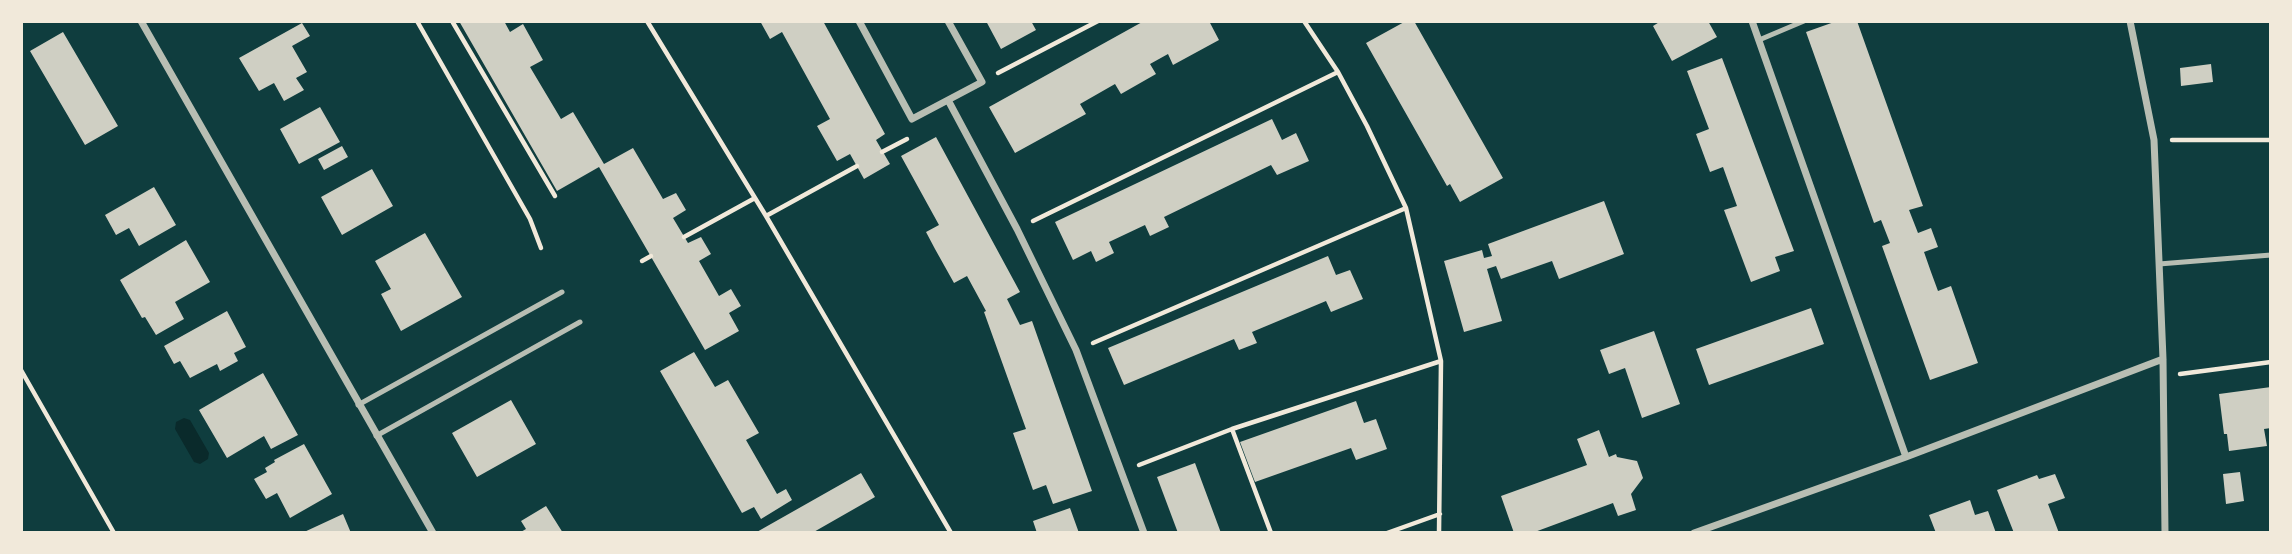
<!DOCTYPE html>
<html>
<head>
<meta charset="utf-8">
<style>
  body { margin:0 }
  #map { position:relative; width:2292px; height:554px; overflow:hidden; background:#0f3d3e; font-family:Merriweather,serif }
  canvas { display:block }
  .frame { position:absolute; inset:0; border:23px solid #f1e9da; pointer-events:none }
</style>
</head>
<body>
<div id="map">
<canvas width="2292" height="554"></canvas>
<div class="frame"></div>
</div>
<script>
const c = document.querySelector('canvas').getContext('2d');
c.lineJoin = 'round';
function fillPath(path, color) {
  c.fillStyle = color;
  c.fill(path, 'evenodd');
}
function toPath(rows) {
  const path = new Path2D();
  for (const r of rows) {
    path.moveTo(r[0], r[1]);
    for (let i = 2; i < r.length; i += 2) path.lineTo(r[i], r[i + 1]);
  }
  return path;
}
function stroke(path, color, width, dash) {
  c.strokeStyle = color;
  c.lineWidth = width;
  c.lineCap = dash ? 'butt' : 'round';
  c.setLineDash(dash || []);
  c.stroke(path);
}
fillPath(toPath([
  [184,418,190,420,209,453,208,459,200,464,194,462,175,429,176,422]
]), '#0a2a2b');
fillPath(toPath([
  [459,21,504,21,510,32,523,24,543,60,530,67,561,119,573,112,604,164,633,148,663,199,676,193,686,210,673,218,688,243,701,237,711,254,699,261,719,296,731,289,741,306,729,313,739,331,705,350,599,167,557,191],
  [760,21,823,21,885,134,876,140,890,164,864,179,850,154,837,161,817,126,830,119,782,32,770,39],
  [986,21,1031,21,1036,30,1001,49],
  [1144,21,1209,21,1219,40,1173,65,1168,54,1150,64,1156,74,1121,94,1115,84,1080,104,1086,114,1015,153,989,107],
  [1406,21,1414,21,1503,178,1460,202,1450,184,1447,186,1366,43],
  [1661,21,1708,21,1717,37,1672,61,1653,26],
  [1837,21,1857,21,1923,206,1909,210,1918,233,1931,228,1938,247,1924,252,1931,272,1938,291,1951,286,1978,363,1930,380,1882,246,1890,243,1881,220,1874,223,1806,32],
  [302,23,310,36,292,46,307,72,296,78,304,90,284,101,274,83,259,91,239,58],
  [63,32,118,126,85,145,30,51],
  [1722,58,1794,251,1775,257,1780,271,1751,282,1724,210,1737,206,1723,167,1710,172,1696,134,1709,129,1687,71],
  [2211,64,2213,82,2181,86,2180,68],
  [320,107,340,142,299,164,280,129],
  [1272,119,1282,140,1296,133,1309,161,1277,175,1271,165,1236,182,1164,217,1169,227,1150,236,1145,225,1109,242,1114,253,1096,262,1091,251,1073,260,1055,222],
  [936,137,1020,292,1007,299,1020,325,1032,321,1092,491,1053,504,1046,485,1033,490,1013,433,1026,429,984,312,986,311,967,276,954,283,935,249,926,232,939,225,901,156],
  [342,146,348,157,324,170,318,159],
  [372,169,393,206,342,235,321,197],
  [154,187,176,225,139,246,129,228,116,235,105,215],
  [1604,201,1624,254,1559,279,1552,261,1501,279,1496,266,1487,269,1502,321,1464,332,1444,261,1482,250,1484,258,1492,256,1488,244],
  [425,233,462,297,401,331,381,294,391,289,375,261],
  [186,240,210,282,175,302,184,319,156,335,145,317,142,318,120,280],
  [1328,256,1336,275,1350,270,1363,299,1331,312,1326,301,1252,332,1257,343,1239,350,1234,339,1124,385,1108,348],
  [1811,308,1824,344,1709,385,1696,349],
  [227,311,246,347,234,353,238,361,220,371,217,364,190,378,180,361,174,364,164,346],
  [1654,331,1680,404,1642,418,1625,368,1609,374,1600,350],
  [694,352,715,387,728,380,759,433,746,440,777,494,786,489,792,500,761,519,754,507,742,513,660,371],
  [263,373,298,435,271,449,264,436,227,458,199,410],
  [2271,387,2271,428,2264,429,2267,446,2229,451,2227,434,2224,434,2219,394],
  [511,400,536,444,477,477,452,433],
  [1356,401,1364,423,1376,419,1387,449,1356,460,1351,448,1255,482,1240,442],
  [1599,430,1609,457,1616,454,1617,457,1637,461,1643,478,1631,494,1636,510,1618,516,1613,503,1532,533,1514,533,1501,496,1587,465,1577,439],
  [304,444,332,494,290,518,277,493,266,499,254,479,267,472,265,468,275,462,274,460],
  [1195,463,1202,482,1221,533,1178,533,1157,477],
  [2240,472,2244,501,2226,504,2223,474],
  [861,473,875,497,812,533,755,533],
  [2055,474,2065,498,2048,504,2059,533,2014,533,1997,490,2037,475,2039,479],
  [1970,500,1975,515,1988,511,1996,533,1936,533,1929,515],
  [546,506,563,533,519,533,526,529,521,521],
  [1070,508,1079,533,1037,533,1033,521],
  [343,514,351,533,302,533]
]), '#cfcfc3');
stroke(toPath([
  [417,21,530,219,541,248],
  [452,21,555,196],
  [647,21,766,216,951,533],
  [1304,21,1338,72,1367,126,1406,208,1441,361,1439,533],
  [998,73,1098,21],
  [2172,140,2271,140],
  [882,152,907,139],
  [766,216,857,166],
  [1033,221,1338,72],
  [684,237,755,198],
  [642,261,651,256],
  [1093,343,1406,208],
  [21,370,114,533],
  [2180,374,2271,362],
  [1232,429,1271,533],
  [1139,465,1232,429,1441,361],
  [1387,533,1440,514]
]), '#f1e9da', 4.5);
stroke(toPath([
  [1759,40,1804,21],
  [2159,264,2271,255],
  [358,405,562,292],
  [376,436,580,322]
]), '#b8beb3', 5);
stroke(toPath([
  [141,21,433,533],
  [859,21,912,119,982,82,948,21],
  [1752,21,1906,457],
  [2130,21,2154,140,2163,359,2165,533],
  [948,100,1017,229,1076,350,1144,533],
  [1694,533,1906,457,2163,359]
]), '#b8beb3', 7);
</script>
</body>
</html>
